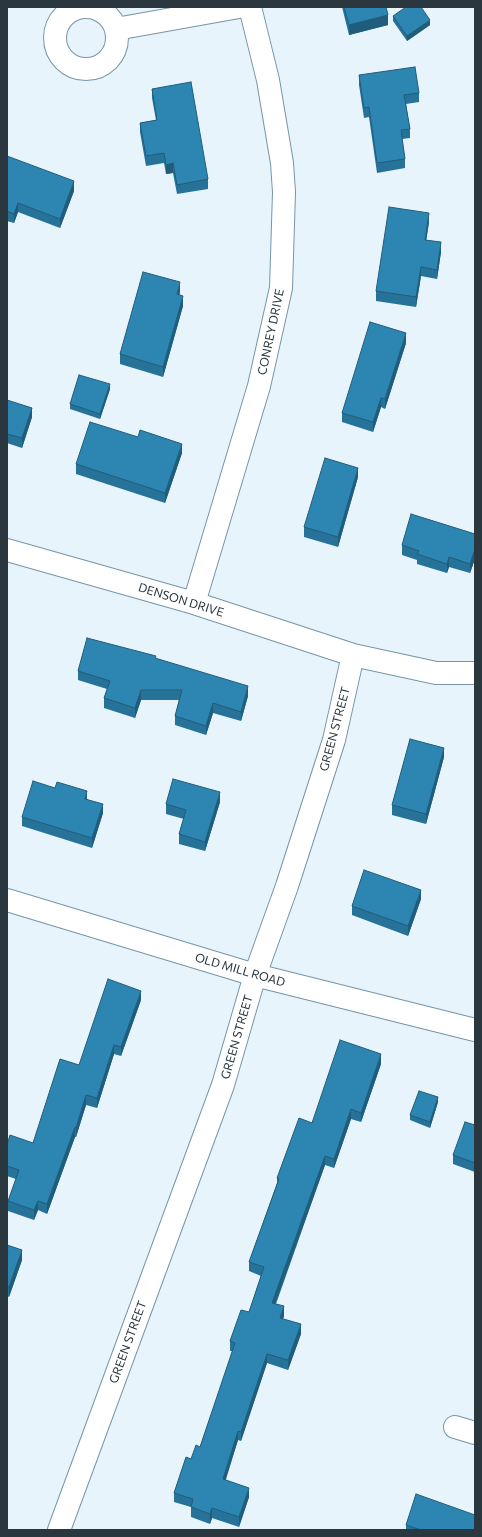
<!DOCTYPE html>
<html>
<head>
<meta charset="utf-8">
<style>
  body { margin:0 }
  #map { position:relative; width:482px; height:1537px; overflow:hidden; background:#e8f4fc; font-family:Commissioner,sans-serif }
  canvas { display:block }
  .frame { position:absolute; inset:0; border:8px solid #2a373e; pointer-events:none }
</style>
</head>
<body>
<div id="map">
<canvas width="482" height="1537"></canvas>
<div class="frame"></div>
</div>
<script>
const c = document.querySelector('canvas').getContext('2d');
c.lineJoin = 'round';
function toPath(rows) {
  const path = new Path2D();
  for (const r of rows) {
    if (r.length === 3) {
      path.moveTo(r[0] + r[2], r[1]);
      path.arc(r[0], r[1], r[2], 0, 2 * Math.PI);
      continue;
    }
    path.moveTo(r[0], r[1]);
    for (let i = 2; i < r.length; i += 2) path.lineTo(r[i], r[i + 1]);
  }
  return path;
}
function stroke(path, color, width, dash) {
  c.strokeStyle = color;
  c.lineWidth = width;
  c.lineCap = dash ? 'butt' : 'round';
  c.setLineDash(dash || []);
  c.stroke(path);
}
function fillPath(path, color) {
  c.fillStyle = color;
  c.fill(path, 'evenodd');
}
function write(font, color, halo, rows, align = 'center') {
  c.font = font + ' Commissioner,sans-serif';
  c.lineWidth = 4;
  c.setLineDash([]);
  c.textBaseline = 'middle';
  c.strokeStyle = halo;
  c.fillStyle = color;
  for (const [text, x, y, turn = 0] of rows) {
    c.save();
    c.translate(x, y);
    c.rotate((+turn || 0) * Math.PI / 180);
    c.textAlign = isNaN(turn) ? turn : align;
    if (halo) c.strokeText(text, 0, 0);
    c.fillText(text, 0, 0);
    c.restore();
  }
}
const minor = toPath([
  [86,38,31],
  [116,29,239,7],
  [7,550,194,603,353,655,436,673,475,673],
  [194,603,259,386,281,288,284,192,282,163,268,80,250,7],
  [7,900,255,975,475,1030],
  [455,1427,475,1433],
  [59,1530,223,1085,255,975,287,886,334,740,353,655]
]);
stroke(minor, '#7795a7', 24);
stroke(minor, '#fff', 22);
fillPath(toPath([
  [342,7,386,7,388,25,349,35],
  [393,16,430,25,407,41,393,21],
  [359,75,419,93,419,102,406,104,410,129,410,138,402,139,405,159,405,168,377,173,369,117,364,118,359,85],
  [152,89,208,179,208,189,177,194,173,173,166,174,164,163,146,166,140,132,140,123,156,120,152,98],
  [7,156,74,191,60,228,18,212,14,223,7,221],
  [429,222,426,240,441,252,437,279,421,276,416,307,376,301,376,291],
  [180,292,179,295,183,306,163,377,120,364,120,354],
  [406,343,385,409,381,407,373,432,342,422,342,413],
  [110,389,100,419,70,409,70,404],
  [7,400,32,417,22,448,7,443],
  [182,453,165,503,76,474,76,464],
  [358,477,338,547,304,537,304,527],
  [475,534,475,559,470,573,449,567,447,573,417,564,417,560,402,555,402,545],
  [156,659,248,696,241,721,213,713,206,735,175,725,175,716,179,700,141,700,135,718,104,708,104,698,107,689,78,680,78,671],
  [444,757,426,824,392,815,392,805],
  [87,799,103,813,92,848,22,826,22,817],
  [220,802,205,851,179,844,179,834,184,819,166,814,166,804],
  [421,899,408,936,352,915,352,906],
  [141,1000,121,1056,114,1054,97,1108,86,1105,76,1137,75,1137,47,1214,38,1210,34,1220,8,1211,8,1201,16,1179,7,1176,7,1145,33,1143,79,1065],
  [381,1064,361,1122,351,1119,334,1168,325,1165,276,1304,284,1316,283,1319,301,1334,288,1370,267,1363,241,1441,238,1440,225,1480,249,1497,239,1527,212,1518,210,1524,191,1517,191,1507,174,1502,174,1493,191,1459,200,1447,233,1351,230,1351,230,1341,249,1312,261,1276,249,1271,249,1262,277,1183,277,1178,312,1123],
  [438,1102,430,1128,410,1120,410,1115],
  [475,1125,475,1172,453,1164,453,1155],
  [7,1245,22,1260,9,1297,7,1296],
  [406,1525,475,1530,406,1530]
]), '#277298');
fillPath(toPath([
  [388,15,388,25,349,35,349,25],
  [430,20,430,25,407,41,407,36],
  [173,163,173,173,166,174,166,165],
  [74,181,74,191,60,228,60,219],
  [18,203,18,212,14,223,14,214],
  [429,213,429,222,425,249,425,240],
  [441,242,441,252,437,279,437,270],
  [421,267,421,276,416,307,416,297],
  [180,282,180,292,177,304,177,294],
  [183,296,183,306,163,377,163,367],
  [406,333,406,343,385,409,385,399],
  [110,384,110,389,100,419,100,414],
  [381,398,381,407,373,432,373,422],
  [32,408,32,417,22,448,22,438],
  [182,444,182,453,165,503,165,493],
  [358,468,358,477,338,547,338,537],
  [475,549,475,559,470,573,470,564],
  [449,557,449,567,447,573,447,564],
  [248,686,248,696,241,721,241,712],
  [141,690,141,700,135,718,135,708],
  [213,703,213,713,206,735,206,726],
  [444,748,444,757,426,824,426,814],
  [87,791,87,801,85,799],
  [220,792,220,802,205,851,205,842],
  [103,804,103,813,92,848,92,838],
  [421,890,421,899,408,936,408,926],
  [141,991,141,1000,121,1056,121,1047],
  [114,1045,114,1054,97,1108,97,1098],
  [381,1054,381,1064,361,1122,361,1113],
  [86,1095,86,1105,76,1137,76,1128],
  [438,1097,438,1102,430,1128,430,1122],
  [351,1109,351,1119,334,1168,334,1159],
  [75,1127,75,1137,47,1214,47,1204],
  [325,1156,325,1165,272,1312,272,1303],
  [38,1201,38,1210,34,1220,34,1210],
  [22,1250,22,1260,9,1297,9,1287],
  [284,1306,284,1316,280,1327,280,1318],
  [301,1324,301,1334,288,1370,288,1360],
  [267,1354,267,1363,241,1441,241,1432],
  [238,1431,238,1440,223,1489,223,1479],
  [249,1488,249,1497,239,1527,239,1517],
  [212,1508,212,1518,210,1524,210,1514]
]), '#205d7c');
const building = toPath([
  [344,7,386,7,388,15,349,25,344,7],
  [406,7,421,7,430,20,407,36,393,16,406,7],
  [415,67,419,93,404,95,410,129,401,130,405,159,377,163,369,107,364,108,359,75,415,67],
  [191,82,208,179,177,185,173,163,166,165,164,153,146,156,140,123,157,120,152,89,191,82],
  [7,156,74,181,60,219,18,203,14,214,7,211,7,156],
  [389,207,429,213,425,240,441,242,437,270,421,267,416,297,376,291,389,207],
  [143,272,180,282,177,294,183,296,163,367,120,354,143,272],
  [370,322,406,333,385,399,381,398,373,422,342,413,370,322],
  [79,375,110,384,100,414,70,404,79,375],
  [7,400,32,408,22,438,7,434,7,400],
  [90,422,138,437,140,430,182,444,165,493,76,464,90,422],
  [325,458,358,468,338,537,304,527,325,458],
  [411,514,475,534,475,549,470,564,449,557,447,564,417,554,419,551,402,545,411,514],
  [87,638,156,656,155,658,248,686,241,712,213,703,206,726,175,716,182,690,141,690,135,708,104,698,110,681,78,671,87,638],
  [410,739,444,748,426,814,392,805,410,739],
  [173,779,220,792,205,842,179,834,186,810,166,804,173,779],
  [33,781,55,788,57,782,87,791,85,799,103,804,92,838,22,817,33,781],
  [364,870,421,890,408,926,352,906,364,870],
  [108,979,141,991,121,1047,114,1045,97,1098,86,1095,76,1128,75,1127,47,1204,38,1201,34,1210,8,1201,19,1170,7,1166,7,1145,10,1135,33,1143,60,1059,79,1065,108,979],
  [340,1040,381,1054,361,1113,351,1109,334,1159,325,1156,272,1303,284,1306,280,1318,301,1324,288,1360,267,1354,241,1432,238,1431,223,1479,249,1488,239,1517,212,1508,210,1514,191,1507,193,1499,174,1493,186,1457,191,1459,196,1445,200,1447,235,1343,230,1341,241,1310,249,1312,264,1267,249,1262,279,1179,277,1178,299,1118,312,1123,340,1040],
  [419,1091,438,1097,430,1122,410,1115,419,1091],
  [465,1122,475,1125,475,1163,453,1155,465,1122],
  [7,1245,22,1250,9,1287,7,1287,7,1245],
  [416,1494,475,1515,475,1530,421,1530,406,1525,416,1494]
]);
fillPath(building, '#2d85b1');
stroke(building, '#205d7c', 1);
write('12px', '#2a373e', '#fff', [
  ["CONREY DRIVE",271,332,-78],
  ["DENSON DRIVE",181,600,17],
  ["GREEN STREET",335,729,-75],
  ["OLD MILL ROAD",240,970,16],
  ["GREEN STREET",237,1037,-74],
  ["GREEN STREET",128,1342,-70]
]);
</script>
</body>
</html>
